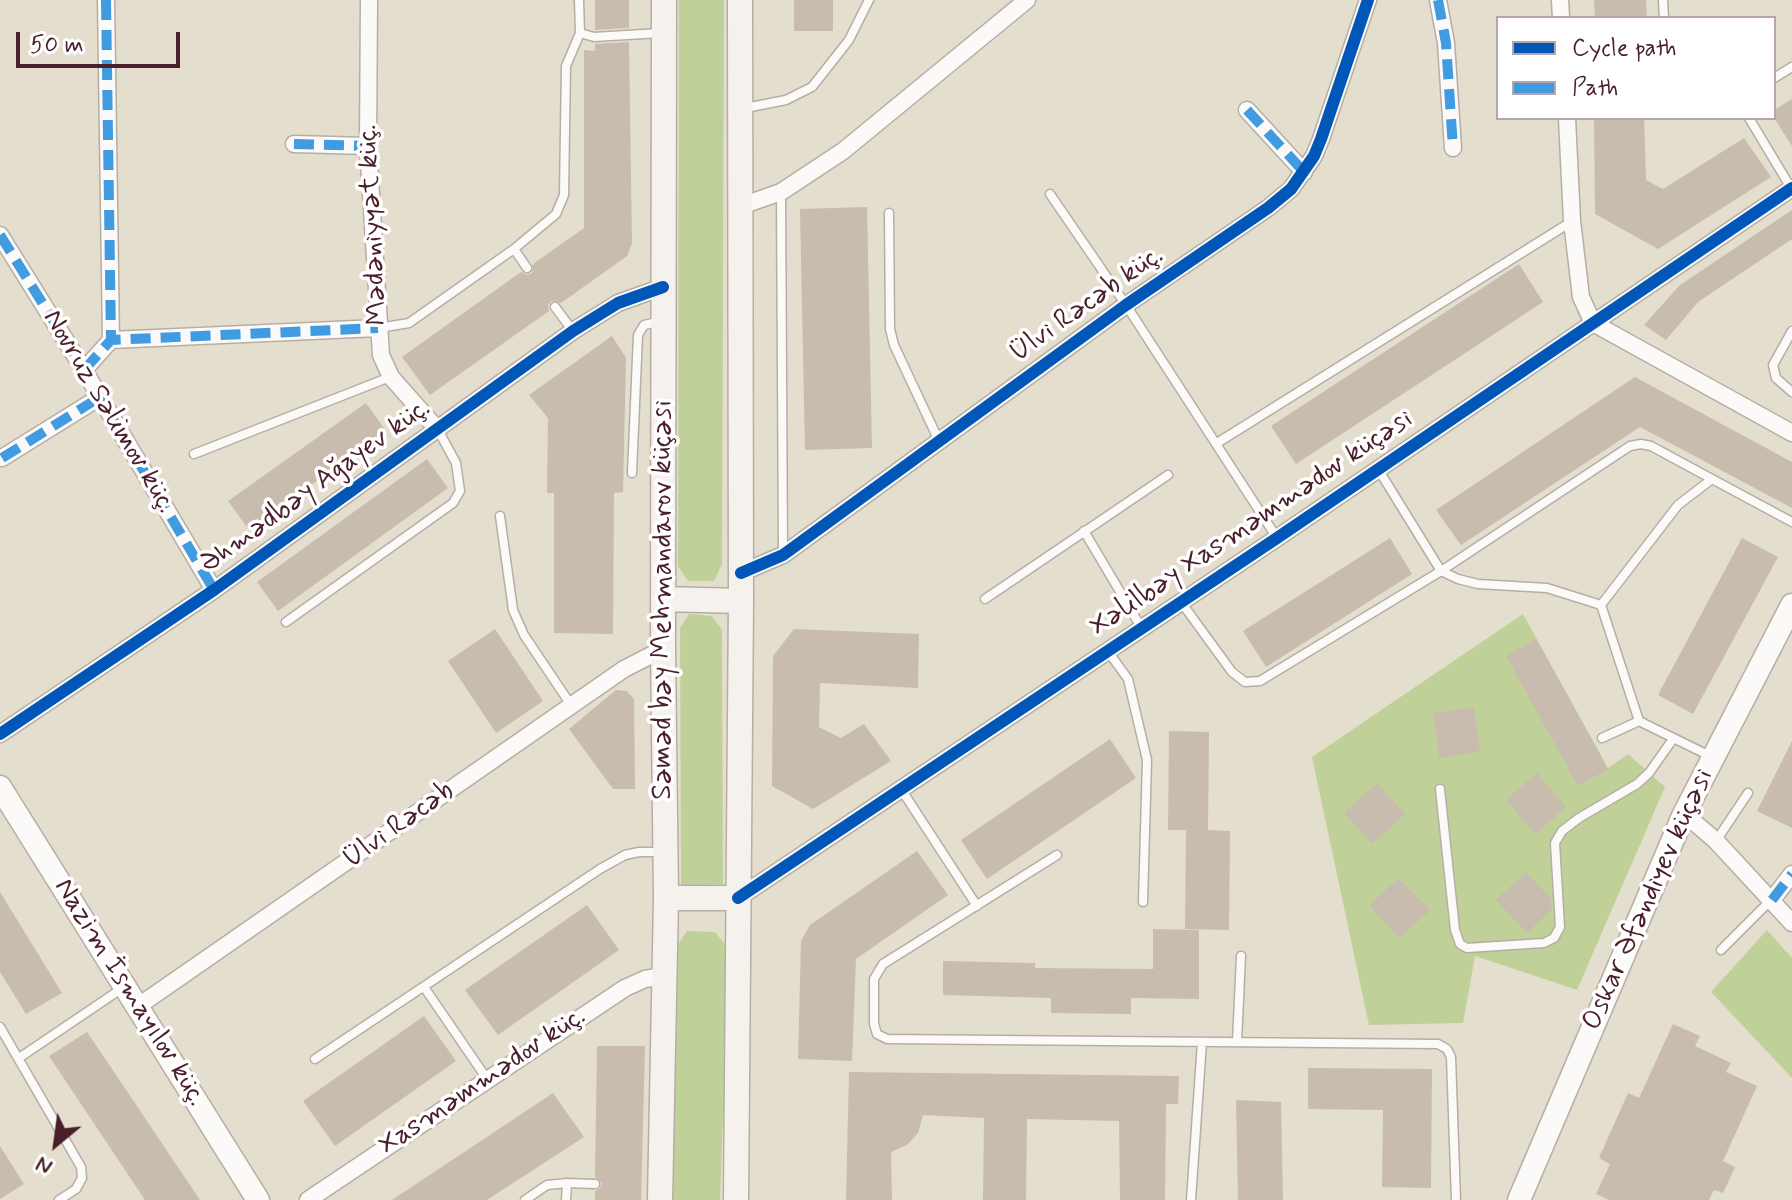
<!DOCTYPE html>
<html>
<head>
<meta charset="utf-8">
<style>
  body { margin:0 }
  #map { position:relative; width:1792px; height:1200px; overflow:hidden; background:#e4dece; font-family:Mynerve,sans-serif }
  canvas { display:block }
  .legend { position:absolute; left:1496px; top:16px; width:280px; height:104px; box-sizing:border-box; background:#fff; border:2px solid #b7a5aa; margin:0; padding:10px 14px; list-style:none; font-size:24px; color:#4a1f2b }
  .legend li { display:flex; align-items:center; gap:16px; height:40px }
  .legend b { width:40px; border:2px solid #b7a5aa }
  .north { position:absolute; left:16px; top:1104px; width:80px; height:80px; -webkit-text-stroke:6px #fff; paint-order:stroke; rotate:209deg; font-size:22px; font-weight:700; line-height:32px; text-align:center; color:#4a1f2b }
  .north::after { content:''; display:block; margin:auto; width:28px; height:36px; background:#4a1f2b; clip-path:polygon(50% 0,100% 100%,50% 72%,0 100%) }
  .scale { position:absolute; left:16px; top:32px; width:164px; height:36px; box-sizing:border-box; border:4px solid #4a1f2b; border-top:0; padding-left:10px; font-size:24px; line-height:28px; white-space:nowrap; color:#4a1f2b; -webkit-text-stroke:6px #fff; paint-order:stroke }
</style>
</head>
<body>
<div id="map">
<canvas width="1792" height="1200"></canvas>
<ul class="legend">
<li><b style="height:10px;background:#0057b8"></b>Cycle path</li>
<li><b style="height:10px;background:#409be1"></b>Path</li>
</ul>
<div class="north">N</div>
<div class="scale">50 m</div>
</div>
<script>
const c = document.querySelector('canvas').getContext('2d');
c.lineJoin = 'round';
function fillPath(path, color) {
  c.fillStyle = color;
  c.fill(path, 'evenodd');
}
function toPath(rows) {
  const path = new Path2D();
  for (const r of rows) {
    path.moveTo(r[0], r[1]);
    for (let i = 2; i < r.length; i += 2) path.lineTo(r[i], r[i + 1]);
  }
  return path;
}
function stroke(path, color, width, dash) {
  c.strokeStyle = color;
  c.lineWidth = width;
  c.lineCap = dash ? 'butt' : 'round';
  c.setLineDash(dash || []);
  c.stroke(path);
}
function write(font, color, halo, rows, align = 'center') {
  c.font = font + ' Mynerve,sans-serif';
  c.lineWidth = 7;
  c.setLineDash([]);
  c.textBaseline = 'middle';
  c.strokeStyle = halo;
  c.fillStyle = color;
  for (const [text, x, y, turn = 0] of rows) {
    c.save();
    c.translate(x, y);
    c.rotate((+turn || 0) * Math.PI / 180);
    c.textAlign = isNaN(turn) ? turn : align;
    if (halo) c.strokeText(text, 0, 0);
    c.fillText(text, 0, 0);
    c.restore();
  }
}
fillPath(toPath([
  [679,0,724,0,722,564,714,581,688,581,678,566],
  [689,614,712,616,722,630,723,884,681,885,680,628],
  [1523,614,1608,768,1628,754,1665,787,1577,990,1475,956,1463,1023,1369,1025,1312,757],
  [1767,930,1792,958,1792,1078,1711,992],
  [687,931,715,932,729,949,720,1200,673,1200,675,949]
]), '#c0d099');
fillPath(toPath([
  [595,0,629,0,629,28,595,30],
  [794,0,833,0,833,31,794,31],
  [1594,0,1646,0,1647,18,1595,18],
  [629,42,632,244,627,256,561,303,551,301,548,305,549,311,430,395,402,357,521,272,527,275,532,273,533,264,584,228,584,50,595,51,595,44],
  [1792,99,1792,146,1774,118,1774,110],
  [1594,118,1644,118,1646,180,1663,189,1744,138,1771,177,1658,249,1595,214],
  [867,207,872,448,805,450,800,209],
  [1792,210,1792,239,1698,302,1666,340,1644,325,1680,285],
  [1519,264,1543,302,1296,464,1271,426],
  [612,336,626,358,623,492,614,493,613,634,554,633,554,493,547,493,548,418,529,395],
  [1635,377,1792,462,1792,508,1640,427,1461,545,1436,510],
  [366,403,386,431,249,530,228,501],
  [427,459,448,488,278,611,257,582],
  [1390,538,1412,574,1266,667,1243,631],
  [1742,538,1778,557,1693,714,1658,695],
  [495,629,543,701,496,733,448,661],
  [794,629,919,634,918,688,820,683,819,727,841,738,864,724,891,761,813,809,772,786,773,656],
  [1536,639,1608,769,1578,786,1506,656],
  [616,690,627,691,634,699,635,789,613,789,569,729],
  [1474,707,1480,751,1439,758,1433,713],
  [1169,731,1209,732,1208,830,1230,831,1229,930,1185,929,1186,830,1168,830],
  [1110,739,1136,778,987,879,961,840],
  [1792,741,1792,828,1757,811],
  [1537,773,1566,807,1535,834,1506,800],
  [1377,783,1405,814,1372,844,1344,813],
  [917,851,948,895,856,959,852,1061,798,1059,801,941,810,925],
  [1526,872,1551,899,1552,909,1527,933,1496,900],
  [1398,878,1430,910,1400,938,1369,906],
  [0,892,62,993,26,1014,0,972],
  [587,905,619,950,498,1035,465,990],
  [1153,929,1199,930,1199,999,1131,998,1131,1014,1051,1013,1051,998,943,995,943,961,1035,963,1035,968,1153,969],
  [424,1016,456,1061,335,1146,303,1101],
  [1673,1024,1700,1036,1695,1046,1731,1063,1726,1072,1757,1086,1723,1161,1735,1167,1723,1193,1714,1190,1709,1200,1609,1200,1596,1194,1610,1164,1599,1158,1628,1093,1639,1098],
  [87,1032,110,1066,200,1200,145,1200,49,1056],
  [597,1046,645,1046,641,1200,595,1200,595,1191,600,1188,602,1183,595,1177],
  [1308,1068,1432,1069,1431,1188,1382,1187,1383,1110,1308,1109],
  [849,1072,1179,1076,1178,1104,1166,1104,1165,1200,1120,1200,1119,1121,1027,1119,1026,1200,983,1200,984,1118,923,1115,918,1133,907,1145,891,1152,892,1200,846,1200],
  [553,1093,584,1137,487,1200,392,1200],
  [1236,1100,1281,1102,1283,1200,1238,1200],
  [0,1146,24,1184,0,1199]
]), '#c8bcae');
const service = toPath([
  [1663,0,1664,18],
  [580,33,594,37,660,33],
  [1774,78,1792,67],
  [745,108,786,100,812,87,849,40,869,0],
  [1749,118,1791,188],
  [781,192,783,554],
  [1050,194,1126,305,1277,538],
  [889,213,890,329,894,345,939,441],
  [514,249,527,268],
  [555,307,573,331],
  [379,328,409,323,514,249,556,214,564,195,566,66,580,33,579,0],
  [1792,331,1773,365,1776,378,1792,392],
  [1217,443,1571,222],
  [194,454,390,377],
  [1378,469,1441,571,1458,579,1478,584,1547,588,1601,605],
  [632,473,638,335,644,325,662,321],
  [500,516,513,610,524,635,571,705],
  [1084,531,1141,627],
  [985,599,1168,475],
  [1181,602,1232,672,1245,682,1260,681,1441,571,1630,446,1641,444,1651,446,1712,479],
  [286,622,453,503,460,491,456,463,438,430],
  [1107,650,1128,679,1147,760,1143,902],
  [1602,738,1639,721],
  [1712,757,1639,721,1601,605,1678,505,1712,479,1792,522],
  [901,789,977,906],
  [1440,789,1455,930,1460,944,1467,948,1544,943,1554,938,1560,927,1555,843,1562,831,1579,818,1637,784,1649,773,1673,739],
  [1716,841,1748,793],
  [1057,855,883,964,874,979,874,1024,877,1034,887,1039,1438,1044,1447,1049,1451,1057,1456,1200],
  [1721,950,1771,900],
  [424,987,487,1079],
  [0,1027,81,1167,82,1178,76,1189,59,1200],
  [1237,1042,1241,956],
  [19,1058,124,987],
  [315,1059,600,869,625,855,639,852,665,852],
  [567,1183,595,1184],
  [525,1200,547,1185,567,1183,566,1200],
  [1191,1200,1202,1042]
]);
const minor = toPath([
  [106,0,111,340],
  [369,0,368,146,381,355,391,377,438,430],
  [1438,0,1446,43,1453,148],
  [1560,0,1561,18],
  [1247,110,1304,172],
  [1567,118,1572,221,1581,297,1593,323,1792,433],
  [294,144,368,146],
  [741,206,781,192,843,151,1027,0],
  [0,235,84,370,214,590],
  [84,370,111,340,378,328],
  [2,458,100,397],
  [741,573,783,555,1126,305,1268,208,1291,189,1314,156,1321,139,1368,0],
  [0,734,214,590,573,331,618,303,663,287],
  [1683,816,1694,822,1716,841,1792,923],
  [738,898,1277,538,1792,188],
  [1772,900,1792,874],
  [137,1007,624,669,663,649],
  [308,1200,625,988,645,979,664,976]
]);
const tertiary = toPath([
  [0,787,258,1200],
  [1519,1200,1683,816,1792,605]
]);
const secondary = toPath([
  [663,599,741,601],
  [666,898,738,898],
  [660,1200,666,898,663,649,664,0],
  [736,1200,741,601,740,0]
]);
stroke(service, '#b6aea5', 11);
stroke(minor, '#b6aea5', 19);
stroke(tertiary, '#b6aea5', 25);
stroke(secondary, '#b6aea5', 27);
stroke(service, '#fbfaf8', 8);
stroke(minor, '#fbfaf8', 16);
stroke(tertiary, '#fbfaf8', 22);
stroke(secondary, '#f5f2ed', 24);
stroke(toPath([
  [106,0,111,340],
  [1438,0,1446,43,1453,148],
  [1247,110,1304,172],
  [294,144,368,146],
  [0,235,84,370,214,590],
  [84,370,111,340,378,328],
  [2,458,100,397],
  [1772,900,1792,874]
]), '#409be1', 10, [20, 10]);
stroke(toPath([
  [741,573,783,555,1126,305,1268,208,1291,189,1314,156,1321,139,1368,0],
  [0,734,214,590,573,331,618,303,663,287],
  [738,898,1277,538,1792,188]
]), '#0057b8', 12);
write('28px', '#4a1f2b', '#fff', [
  ["Mədəniyyət küç.",374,225,-93],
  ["Ülvi Rəcəb küç.",1087,305,-35],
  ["Novruz Səlimov küç.",108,412,59],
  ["Əhmədbəy Ağayev küç.",316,487,-36],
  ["Xəlilbəy Xasməmmədov küçəsi",1252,524,-34],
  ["Səməd bəy Mehmandarov küçəsi",664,600,-90],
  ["Ülvi Rəcəb",399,826,-35],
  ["Oskar Əfəndiyev küçəsi",1649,900,-66],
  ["Nazim İsmayılov küç.",129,993,58],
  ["Xasməmmədov küç.",483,1082,-34]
]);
</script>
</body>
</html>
